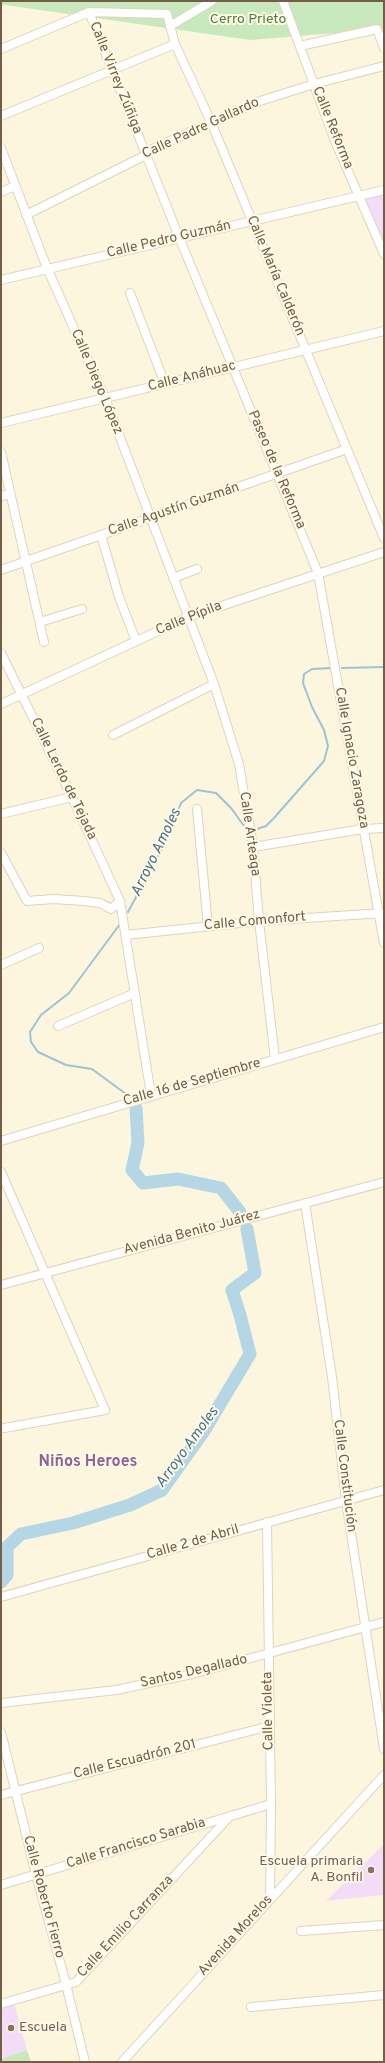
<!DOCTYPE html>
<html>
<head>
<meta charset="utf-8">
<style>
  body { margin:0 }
  #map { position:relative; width:385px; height:2063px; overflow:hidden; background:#fcf6df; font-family:Overpass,sans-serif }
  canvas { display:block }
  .frame { position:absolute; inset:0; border:2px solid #735e47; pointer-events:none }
</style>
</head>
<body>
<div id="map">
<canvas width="385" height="2063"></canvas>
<div class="frame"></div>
</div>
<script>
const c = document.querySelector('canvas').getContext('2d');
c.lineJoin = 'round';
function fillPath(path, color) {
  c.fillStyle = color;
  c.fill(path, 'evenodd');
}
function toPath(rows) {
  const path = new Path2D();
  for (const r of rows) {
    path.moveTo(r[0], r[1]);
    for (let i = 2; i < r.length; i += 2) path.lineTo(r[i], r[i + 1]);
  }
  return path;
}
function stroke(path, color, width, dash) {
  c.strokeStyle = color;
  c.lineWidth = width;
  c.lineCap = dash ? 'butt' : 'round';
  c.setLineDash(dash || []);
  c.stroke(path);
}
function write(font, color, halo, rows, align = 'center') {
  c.font = font + ' Overpass,sans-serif';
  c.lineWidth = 4;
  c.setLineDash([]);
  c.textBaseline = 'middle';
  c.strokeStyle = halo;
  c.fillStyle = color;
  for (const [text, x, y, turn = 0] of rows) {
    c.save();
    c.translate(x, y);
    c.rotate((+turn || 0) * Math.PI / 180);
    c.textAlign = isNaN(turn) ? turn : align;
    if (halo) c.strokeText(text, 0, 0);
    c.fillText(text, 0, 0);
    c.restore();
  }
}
fillPath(toPath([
  [384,190,384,254,360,195],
  [384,1844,384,1895,326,1901],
  [14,2003,27,2050,1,2059,1,2006]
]), '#f3dcf8');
fillPath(toPath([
  [1,1,384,1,384,29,250,40,5,5,1,6],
  [27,2050,31,2062,1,2062,1,2059]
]), '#c8e9be');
stroke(toPath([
  [342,668,384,667],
  [257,829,266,826,274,818,324,761,328,746,324,730,312,707,303,683,304,674,312,669,332,668],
  [128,912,165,843,181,803,197,790,216,793,231,808,244,826],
  [120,924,69,993,41,1015,30,1032,31,1042,38,1052,66,1065,92,1069,130,1097]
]), '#9ac4d7', 2);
stroke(toPath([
  [136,1108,138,1143,132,1170,143,1183,178,1179,221,1188,240,1212],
  [1,1582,7,1575,7,1547,21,1534,73,1523,130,1505,162,1490,204,1431,250,1354,240,1315,232,1290,255,1273,247,1229]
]), '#b4d6e5', 13);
const street = toPath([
  [283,1,335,141,384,254],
  [89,12,179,237,318,573,384,943],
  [170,26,212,1],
  [300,46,377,29,384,48],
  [1,49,89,12,167,14,175,44,211,122,384,538],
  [1,116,175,44],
  [1,148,47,268,105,398,214,684,239,764,253,847,259,921,275,1059],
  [1,192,15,186],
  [26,215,146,155,152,149,260,101,314,84,384,66],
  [1,280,384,190],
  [130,293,165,384],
  [1,423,384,331],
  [1,452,44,642],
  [1,496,10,494],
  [101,535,119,597,136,641],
  [1,570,347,449],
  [173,578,197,569],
  [40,622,82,609],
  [1,653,72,797,120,901,151,1095],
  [1,704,188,617,384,552],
  [113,735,214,684],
  [197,809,208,926],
  [1,814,72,797],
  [253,847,363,829,384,828],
  [1,853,27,901,53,899,84,901,100,903,111,909,120,901],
  [126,935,259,921,384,913],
  [1,965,39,948],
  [58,1026,135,993],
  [1,1141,384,1027],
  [1,1172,105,1410,4,1428],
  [305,1203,332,1377,346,1500,384,1749],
  [1,1285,384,1182],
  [267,1522,271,1804,270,1899],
  [1,1597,384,1490],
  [1,1703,116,1690,192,1674,384,1622],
  [1,1732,36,1875,66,1984,85,2062],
  [1,1795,270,1726],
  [1,1885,271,1804],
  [301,1931,384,1925],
  [1,2004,76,1982,230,1816],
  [251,2007,384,1995],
  [122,2062,384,1775]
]);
stroke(street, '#e0d3bb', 10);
stroke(street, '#fff', 8);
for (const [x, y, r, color] of [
  [371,1870,4,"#8d6e63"],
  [11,2028,4,"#8d6e63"]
]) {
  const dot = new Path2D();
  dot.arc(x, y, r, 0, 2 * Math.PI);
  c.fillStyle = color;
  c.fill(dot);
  stroke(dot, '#fff9e6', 1.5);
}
write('14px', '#497e41', '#fff9e6', [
  ["Cerro Prieto",248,20]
]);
write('14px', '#735e47', '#fff9e6', [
  ["Calle Virrey Zúñiga",115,78,68],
  ["Calle Reforma",332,128,68],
  ["Calle Padre Gallardo",201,129,-25],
  ["Calle Pedro Guzmán",169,240,-13],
  ["Calle María Calderón",275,276,67],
  ["Calle Anáhuac",192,377,-14],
  ["Calle Diego López",96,382,67],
  ["Paseo de la Reforma",276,470,67],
  ["Calle Agustín Guzmán",174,510,-19],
  ["Calle Pípila",189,619,-22],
  ["Calle Ignacio Zaragoza",351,758,80],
  ["Calle Lerdo de Tejada",63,779,64],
  ["Calle Arteaga",249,834,82],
  ["Calle Comonfort",255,922,-5],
  ["Calle 16 de Septiembre",192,1083,-16],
  ["Avenida Benito Juárez",192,1233,-15],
  ["Calle Constitución",344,1476,83],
  ["Calle 2 de Abril",193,1543,-16],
  ["Santos Degallado",194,1672,-13],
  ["Calle Violeta",269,1711,-91],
  ["Calle Escuadrón 201",135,1760,-14],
  ["Calle Francisco Sarabia",136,1844,-17],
  ["Calle Roberto Fierro",43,1897,75],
  ["Calle Emilio Carranza",126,1927,-47],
  ["Avenida Morelos",236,1936,-48]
]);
write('14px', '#785e54', '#fff9e6', [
  ["Escuela primaria",363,1862],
  ["A. Bonfil",363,1878],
  ["Escuela",19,2028,"left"]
], 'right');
write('italic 15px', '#43758d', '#fff9e6', [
  ["Arroyo Amoles",157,853,-64],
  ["Arroyo Amoles",188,1448,-54]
]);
write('bold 16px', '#8d6296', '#fff9e6', [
  ["Niños Heroes",88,1463]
]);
</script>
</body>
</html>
